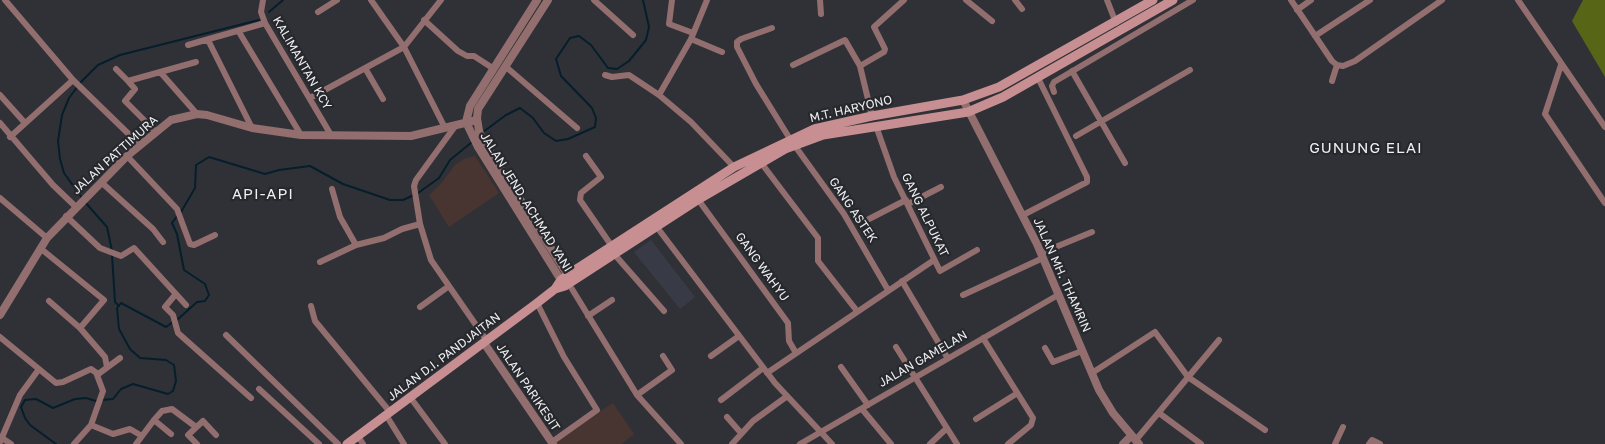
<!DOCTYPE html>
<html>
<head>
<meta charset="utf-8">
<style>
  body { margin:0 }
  canvas { display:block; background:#303136 }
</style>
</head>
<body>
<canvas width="1605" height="444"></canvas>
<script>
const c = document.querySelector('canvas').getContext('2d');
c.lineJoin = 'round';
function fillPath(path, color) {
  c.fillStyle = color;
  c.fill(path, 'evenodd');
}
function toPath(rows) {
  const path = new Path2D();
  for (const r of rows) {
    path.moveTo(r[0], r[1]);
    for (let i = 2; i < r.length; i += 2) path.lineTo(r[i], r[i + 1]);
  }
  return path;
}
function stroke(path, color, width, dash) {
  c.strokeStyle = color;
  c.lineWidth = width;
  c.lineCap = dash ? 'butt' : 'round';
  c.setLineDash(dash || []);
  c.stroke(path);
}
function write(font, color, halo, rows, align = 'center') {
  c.font = font + ' "Golos Text",sans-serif';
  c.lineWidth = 4.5;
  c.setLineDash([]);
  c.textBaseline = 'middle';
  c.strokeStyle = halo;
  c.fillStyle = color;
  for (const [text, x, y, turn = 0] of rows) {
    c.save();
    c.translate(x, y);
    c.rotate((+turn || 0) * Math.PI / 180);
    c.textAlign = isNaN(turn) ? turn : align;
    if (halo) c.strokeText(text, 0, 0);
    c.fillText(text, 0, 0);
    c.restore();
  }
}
fillPath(toPath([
  [651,240,695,297,680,309,634,252]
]), '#383b45');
fillPath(toPath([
  [475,156,499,193,449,227,429,195,440,185,455,165,464,159],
  [613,403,634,434,622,444,556,444,554,441]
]), '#483430');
fillPath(toPath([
  [1583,0,1605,0,1605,77,1572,21]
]), '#576516');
stroke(toPath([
  [269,12,283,0],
  [483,132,506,115,520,108,533,118,544,133,556,141,568,139,595,127,596,118,592,108,561,76,556,59,570,38,579,36,591,45,608,68,617,69,629,61,646,40,649,27,643,0],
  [418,193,439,178,450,160,472,142],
  [82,198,64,173,60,159,58,141,62,115,69,98,81,82,98,65,120,55,259,20],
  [85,202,107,227,112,251],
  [181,212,195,188,196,165,209,157,265,174,279,170,310,166,343,184,390,200,403,200,414,195],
  [112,255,115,302,119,306],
  [177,320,197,302,205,301,209,295,205,284,184,270,177,234,172,223,178,215],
  [101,400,113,399,121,389,133,384,168,394,173,391,176,381,174,365,166,360,140,358,130,349,119,329,117,308,121,303,166,327,173,322],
  [56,444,30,425,25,418,21,407,25,400,36,399,53,408,75,399,86,398,96,401]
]), '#041e2b', 2);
stroke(toPath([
  [5,0,73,80,140,145],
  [263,0,261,12,265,23,331,135],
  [371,0,404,47,445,128],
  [594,0,633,35],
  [672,0,669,24,693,33],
  [820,0,821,14],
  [966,0,992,21],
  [1015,0,1022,9],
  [1107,0,1116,23],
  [1291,0,1332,61,1337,65,1343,66,1355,61,1442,0],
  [1518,0,1605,127],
  [1297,10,1311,0],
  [318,12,337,0],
  [424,20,458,51,467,56,474,56,494,69],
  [772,28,741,39,737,42,737,47,756,84,790,139],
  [239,32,301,135],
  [1315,36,1370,0],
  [691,39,722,52],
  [208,40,252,128],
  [188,45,265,23],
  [793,65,845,40,860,66],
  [1561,65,1545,114,1605,203],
  [505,66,577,128],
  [365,68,383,99],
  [116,69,128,81,196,62],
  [1072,71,1125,163],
  [161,73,197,114],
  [605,75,612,77,629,75,659,95,691,122,734,167],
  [128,81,135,89,125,101,156,132],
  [1332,81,1337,65],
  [1054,92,1052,86,1054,82,1193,0],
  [0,95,25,123],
  [659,95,691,39,707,0],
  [310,98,404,47,441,0],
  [872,116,860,66,884,52,885,49,874,27,904,0],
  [0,123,53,185,76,207],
  [456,125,416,180,414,186,420,224,431,260,487,341],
  [876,126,894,177,940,271,977,250],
  [1076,136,1190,70],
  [10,137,73,80],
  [795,146,844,214,888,290],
  [127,156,177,209,190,244,194,245,215,235],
  [586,156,601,177,581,193,580,200,611,245],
  [762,164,818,238,818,261,857,311],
  [101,182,153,229,163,242],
  [332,189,340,217,356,245],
  [0,198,47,238],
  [697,198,788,323,789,341,796,353],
  [908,204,941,187],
  [1023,215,1087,182,1087,177,1038,78],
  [66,216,100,248,121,256,134,248,186,305],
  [869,219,906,200],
  [656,226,775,383,832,444],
  [40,248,104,300,80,328,105,357,107,367],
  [1041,253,1092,232],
  [615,255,664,311],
  [320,262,356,245,384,238,402,229,420,224],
  [902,281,947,357],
  [572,289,637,395,681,444],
  [175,295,165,307,173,315,178,333,251,398],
  [963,295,1043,258],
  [49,301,80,328],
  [537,303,564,357,597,410,552,442],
  [311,306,315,321,390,412],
  [420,307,449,286],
  [588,316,612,300],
  [226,335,338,444],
  [0,337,56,383,63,382,91,369,98,374],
  [983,338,1033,418,1031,425,1008,444],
  [896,347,957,444],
  [1045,348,1053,362,1082,351],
  [711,356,739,336],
  [841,367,868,405],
  [767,373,934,260],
  [1092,373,1155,332,1188,377,1265,430],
  [259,389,319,444],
  [637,395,672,370,663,356],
  [410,397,445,444],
  [721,400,763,368],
  [862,409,891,444],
  [1159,413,1201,444],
  [386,415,404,444],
  [727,417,741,433],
  [976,419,1016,394],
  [154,420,162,411,172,409,196,427],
  [91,425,103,391,97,375,120,358],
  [358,436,363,444],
  [2,438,11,444],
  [1135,441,1219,340],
  [0,442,20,395,39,369],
  [74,444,91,425,113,434,130,429,142,436],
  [136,444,154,420,171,434],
  [197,444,188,435,203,421,216,435],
  [732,444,753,421,786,397],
  [800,444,1058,295],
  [930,444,947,428],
  [1335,444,1343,427],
  [1369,444,1372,440,1380,444]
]), '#926e6f', 6);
stroke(toPath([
  [537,0,470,106,466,122,478,147,564,285],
  [548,0,478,109,477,118,479,131,484,143,571,280],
  [963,100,1037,244,1099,390,1113,413,1139,444],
  [0,315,47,238,127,156,171,120,197,114,207,115,252,128,301,135,411,136,477,120],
  [484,343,553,444],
  [1123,444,1131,436]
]), '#926e6f', 8);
stroke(toPath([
  [555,289,565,286,699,199,785,149,823,135,968,112,1003,97,1173,0],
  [347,444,537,303,555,289,561,280,578,268,734,167,814,129,872,116,963,100,999,87,1153,0]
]), '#c88f92', 9);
write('12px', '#eeeff2', '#26282c', [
  ["KALIMANTAN KCY",302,63,60],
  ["M.T. HARYONO",851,109,-13],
  ["JALAN PATTIMURA",115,155,-42],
  ["JALAN JEND. ACHMAD YANI",526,202,58],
  ["GANG ASTEK",853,210,56],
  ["GANG ALPUKAT",925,215,64],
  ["GANG WAHYU",762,267,54],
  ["JALAN MH. THAMRIN",1062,275,66],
  ["JALAN D.I. PANDJAITAN",444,357,-37],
  ["JALAN GAMELAN",923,359,-30],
  ["JALAN PARIKESIT",528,387,56]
]);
c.letterSpacing = '1px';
write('15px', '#eeeff2', '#26282c', [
  ["GUNUNG ELAI",1366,148],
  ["API-API",263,194]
]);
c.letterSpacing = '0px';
</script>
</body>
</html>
